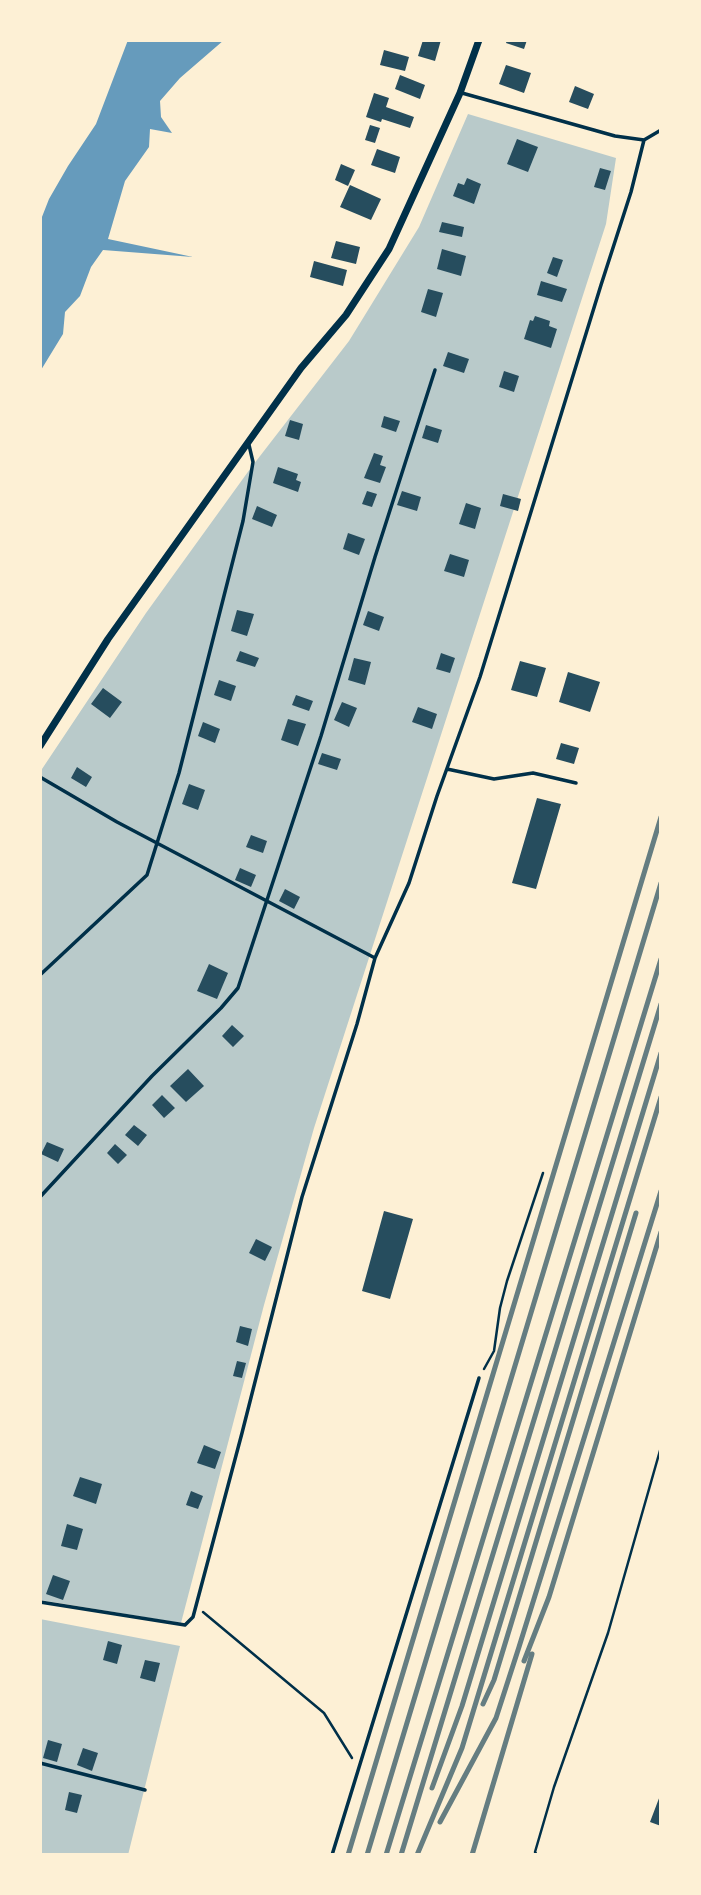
<!DOCTYPE html>
<html>
<head>
<meta charset="utf-8">
<style>
  body { margin:0 }
  #map { position:relative; width:701px; height:1895px; overflow:hidden; background:#fdf0d5; font-family:Montserrat,sans-serif }
  canvas { display:block }
  .frame { position:absolute; inset:0; border:42px solid #fdf0d5; pointer-events:none }
</style>
</head>
<body>
<div id="map">
<canvas width="701" height="1895"></canvas>
<div class="frame"></div>
</div>
<script>
const c = document.querySelector('canvas').getContext('2d');
c.lineJoin = 'round';
function fillPath(path, color) {
  c.fillStyle = color;
  c.fill(path, 'evenodd');
}
function toPath(rows) {
  const path = new Path2D();
  for (const r of rows) {
    path.moveTo(r[0], r[1]);
    for (let i = 2; i < r.length; i += 2) path.lineTo(r[i], r[i + 1]);
  }
  return path;
}
function stroke(path, color, width, dash) {
  c.strokeStyle = color;
  c.lineWidth = width;
  c.lineCap = dash ? 'butt' : 'round';
  c.setLineDash(dash || []);
  c.stroke(path);
}
fillPath(toPath([
  [468,114,616,158,606,224,314,1128,264,1305,181,1623,40,1600,40,772,146,613,250,469,349,341,419,227],
  [40,1619,180,1646,128,1855,40,1855]
]), '#b9caca');
fillPath(toPath([
  [128,40,224,40,180,78,160,101,161,117,172,133,150,129,149,147,125,181,108,239,193,257,103,250,91,267,80,296,65,312,63,334,41,370,40,383,40,222,49,199,68,166,96,124]
]), '#669bbc');
fillPath(toPath([
  [423,40,441,40,435,61,418,56],
  [507,40,527,40,524,49,506,43],
  [384,50,409,57,405,71,380,65],
  [506,65,531,73,524,93,499,84],
  [400,75,425,85,420,99,395,89],
  [575,86,594,94,588,109,569,102],
  [374,93,389,98,386,107,414,117,410,128,382,119,381,122,366,117],
  [370,125,380,128,375,143,365,140],
  [517,139,538,147,528,172,507,164],
  [377,149,400,157,395,173,371,165],
  [341,164,355,170,348,186,335,180],
  [600,168,611,171,605,190,594,187],
  [467,178,481,184,474,204,453,196,458,183,464,185],
  [350,185,381,199,371,220,340,207],
  [442,222,464,227,462,237,439,232],
  [336,241,360,247,356,264,331,258],
  [442,249,466,256,461,276,437,269],
  [553,257,563,260,557,277,547,273],
  [314,261,347,270,343,286,310,277],
  [541,281,567,289,562,302,537,295],
  [428,289,443,293,436,317,421,312],
  [535,316,550,321,549,326,557,329,551,348,524,339,530,320,533,321],
  [448,352,469,359,464,373,443,366],
  [504,371,519,376,514,392,499,387],
  [384,416,400,421,396,432,381,427],
  [290,420,303,424,299,440,285,436],
  [426,425,442,430,438,443,422,438],
  [374,453,383,456,380,465,386,467,380,483,364,478],
  [278,467,298,474,296,480,301,482,298,492,273,483],
  [367,491,377,494,372,507,362,504],
  [402,491,421,497,417,511,397,505],
  [503,494,521,499,518,511,500,506],
  [466,503,481,508,475,529,459,524],
  [257,506,277,515,272,527,252,519],
  [348,533,365,539,359,555,343,549],
  [450,554,469,560,464,577,444,571],
  [237,610,254,614,247,636,231,631],
  [368,611,384,617,379,631,363,625],
  [240,651,259,658,255,667,236,661],
  [441,653,455,658,450,673,436,669],
  [354,658,371,662,365,685,348,680],
  [520,661,546,668,537,697,511,690],
  [568,672,600,682,590,712,559,702],
  [219,680,236,686,231,701,214,695],
  [103,688,122,702,110,718,91,704],
  [296,695,313,701,309,711,292,705],
  [342,702,357,708,349,727,334,720],
  [418,707,437,714,432,729,412,722],
  [288,719,306,724,298,746,281,740],
  [203,722,220,729,215,743,198,736],
  [561,743,579,748,574,764,556,759],
  [322,753,341,759,337,770,318,764],
  [77,767,92,777,86,787,71,778],
  [189,784,205,790,198,810,182,804],
  [537,798,561,804,536,889,512,883],
  [251,835,267,841,263,853,246,847],
  [240,868,256,875,251,887,235,880],
  [285,889,300,897,294,909,279,901],
  [209,964,228,973,217,999,197,991],
  [232,1025,244,1036,233,1047,222,1036],
  [188,1069,204,1086,186,1102,170,1086],
  [162,1095,175,1108,164,1118,152,1105],
  [134,1125,147,1135,138,1146,125,1135],
  [47,1142,64,1149,58,1162,41,1154],
  [115,1144,127,1155,118,1164,107,1153],
  [384,1211,413,1219,390,1299,362,1291],
  [256,1239,272,1247,265,1261,249,1253],
  [240,1326,252,1329,248,1346,236,1342],
  [237,1361,246,1363,242,1378,233,1376],
  [204,1445,221,1452,215,1469,197,1463],
  [80,1477,102,1484,96,1504,73,1496],
  [191,1491,203,1496,198,1509,186,1505],
  [67,1524,83,1529,77,1550,61,1546],
  [53,1575,70,1581,63,1600,46,1594],
  [108,1641,122,1645,117,1664,103,1660],
  [145,1660,160,1663,155,1682,140,1678],
  [48,1740,62,1744,57,1762,43,1758],
  [83,1748,98,1753,92,1771,77,1765],
  [69,1792,82,1795,77,1813,65,1810],
  [661,1793,661,1826,650,1822]
]), '#264d5e');
stroke(toPath([
  [484,1369,494,1351,500,1308,507,1281,543,1173],
  [203,1612,324,1713,352,1758],
  [537,1855,535,1852,554,1787,608,1633,661,1447]
]), '#003049', 2.5);
stroke(toPath([
  [462,93,615,136,644,140,661,130],
  [447,769,494,779,533,773,576,783],
  [40,777,117,822,375,958],
  [40,975,147,875,179,773,243,521,253,462,249,445],
  [40,1197,152,1076,221,1008,238,988,321,736,375,557,435,370],
  [40,1602,185,1625,193,1617,242,1433,302,1197,357,1024,375,958,409,883,437,796,480,677,601,285,631,192,644,140],
  [40,1763,145,1790],
  [332,1855,479,1378]
]), '#003049', 3.5);
stroke(toPath([
  [40,746,108,639,301,368,346,315,389,249,460,93,479,40]
]), '#003049', 7);
stroke(toPath([
  [524,1661,549,1597,661,1232],
  [483,1704,494,1680,636,1213],
  [432,1788,462,1706,661,1053],
  [440,1822,496,1718,519,1647,661,1191],
  [348,1855,661,817],
  [367,1855,661,883],
  [386,1855,661,959],
  [401,1855,661,1004],
  [417,1855,462,1748,661,1097],
  [472,1855,532,1654]
]), '#657d81', 5);
</script>
</body>
</html>
